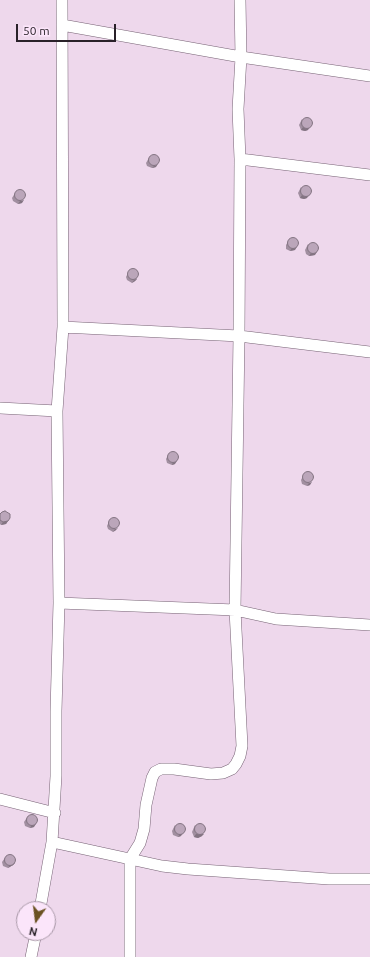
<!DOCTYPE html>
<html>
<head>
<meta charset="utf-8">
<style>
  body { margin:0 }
  #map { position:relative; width:370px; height:957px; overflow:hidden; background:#eed8ec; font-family:Ubuntu,sans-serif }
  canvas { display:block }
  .north { position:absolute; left:16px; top:901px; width:40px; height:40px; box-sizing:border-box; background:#fbe5fa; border:1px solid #a797a6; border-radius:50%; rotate:194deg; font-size:11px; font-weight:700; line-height:16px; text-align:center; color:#292129 }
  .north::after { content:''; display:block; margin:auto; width:14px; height:18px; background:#6b5223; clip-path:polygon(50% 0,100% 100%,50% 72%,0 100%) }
  .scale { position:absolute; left:16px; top:24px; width:100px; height:18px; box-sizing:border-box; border:2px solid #292129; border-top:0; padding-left:5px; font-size:12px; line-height:14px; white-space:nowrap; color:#292129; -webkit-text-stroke:3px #fbe5fa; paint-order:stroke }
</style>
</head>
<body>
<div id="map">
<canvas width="370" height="957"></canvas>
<div class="north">N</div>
<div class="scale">50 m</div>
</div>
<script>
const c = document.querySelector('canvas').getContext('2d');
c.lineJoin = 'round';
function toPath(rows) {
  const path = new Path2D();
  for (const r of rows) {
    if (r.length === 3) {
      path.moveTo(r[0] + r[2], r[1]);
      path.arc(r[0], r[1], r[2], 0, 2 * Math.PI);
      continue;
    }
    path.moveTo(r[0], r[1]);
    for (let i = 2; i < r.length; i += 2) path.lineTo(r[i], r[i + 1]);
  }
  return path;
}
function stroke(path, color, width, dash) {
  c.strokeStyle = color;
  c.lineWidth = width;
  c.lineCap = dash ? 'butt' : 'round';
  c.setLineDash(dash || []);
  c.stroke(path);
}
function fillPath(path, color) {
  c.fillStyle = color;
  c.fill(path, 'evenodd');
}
const street = toPath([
  [62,25,241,57,370,76],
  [240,159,370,175],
  [63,327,239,336,370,352],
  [0,408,57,411],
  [59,603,235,610,276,619,370,625],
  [0,799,55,813],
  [52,842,162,866,188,869,329,879,370,879],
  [40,909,52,842,56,776,56,711,59,603,57,411,63,327,62,0],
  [31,957,36,933],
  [130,957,130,859,140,843,144,829,146,805,152,778,155,772,161,769,174,769,211,774,223,773,232,769,236,764,240,756,242,746,235,610,239,336,240,159,238,109,241,57,240,0]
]);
stroke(street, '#766274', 12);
stroke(street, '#fff', 11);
fillPath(toPath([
  [302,119,308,130,305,131,301,130,299,125],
  [150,156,156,167,152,168,147,166,146,163],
  [301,187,307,198,304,199,300,198,298,193],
  [17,190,22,203,18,204,13,201,12,198],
  [290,238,295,250,290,251,286,249,286,245],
  [308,244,315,255,309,256,306,254,305,250],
  [130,269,137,279,135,281,132,283,127,280,126,277],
  [169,453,175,464,172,465,167,463,166,459],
  [304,474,310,485,307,486,302,484,301,480],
  [0,514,8,521,6,524,1,525,0,524],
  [110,519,116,530,113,532,108,529,107,526],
  [28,816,34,827,30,828,25,826,24,822],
  [175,825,181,836,178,837,173,835,172,831],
  [195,825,202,836,198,838,194,837,192,832],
  [7,855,15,863,13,865,8,868,3,866,2,862]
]), '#a18fa0');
fillPath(toPath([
  [303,127,310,127,308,130,305,131,301,130],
  [158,164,156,167,152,168,154,166],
  [302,195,309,195,307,198,304,199,300,198],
  [24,200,22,203,18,204,20,201],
  [297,247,295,250,290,251,292,248],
  [317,252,315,255,309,256,311,253],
  [137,279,135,281,132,283,134,280],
  [177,461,175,464,172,465,173,462],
  [312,482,310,485,307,486,309,483],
  [8,521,6,524,1,525,3,522],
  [118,528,116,530,113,532,115,529],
  [36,824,34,827,30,828,32,825],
  [183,833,181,836,178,837,180,834],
  [196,834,204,834,202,836,198,838,194,837],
  [15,863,13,865,8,868,10,865]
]), '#837482');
const building = toPath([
  [307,123,5.5],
  [154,160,5.5],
  [306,191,5.5],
  [20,195,5.5],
  [293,243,5.5],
  [313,248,5.5],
  [133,274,5.5],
  [173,457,5.5],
  [308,477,5.5],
  [5,511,10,514,10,518,8,521,3,522,0,520,0,514,2,512,5,511],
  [114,523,5.5],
  [32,820,5.5],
  [200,829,5.5],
  [180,829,5.5],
  [10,860,5.5]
]);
fillPath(building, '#bba6ba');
stroke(building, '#837482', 1);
</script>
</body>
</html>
